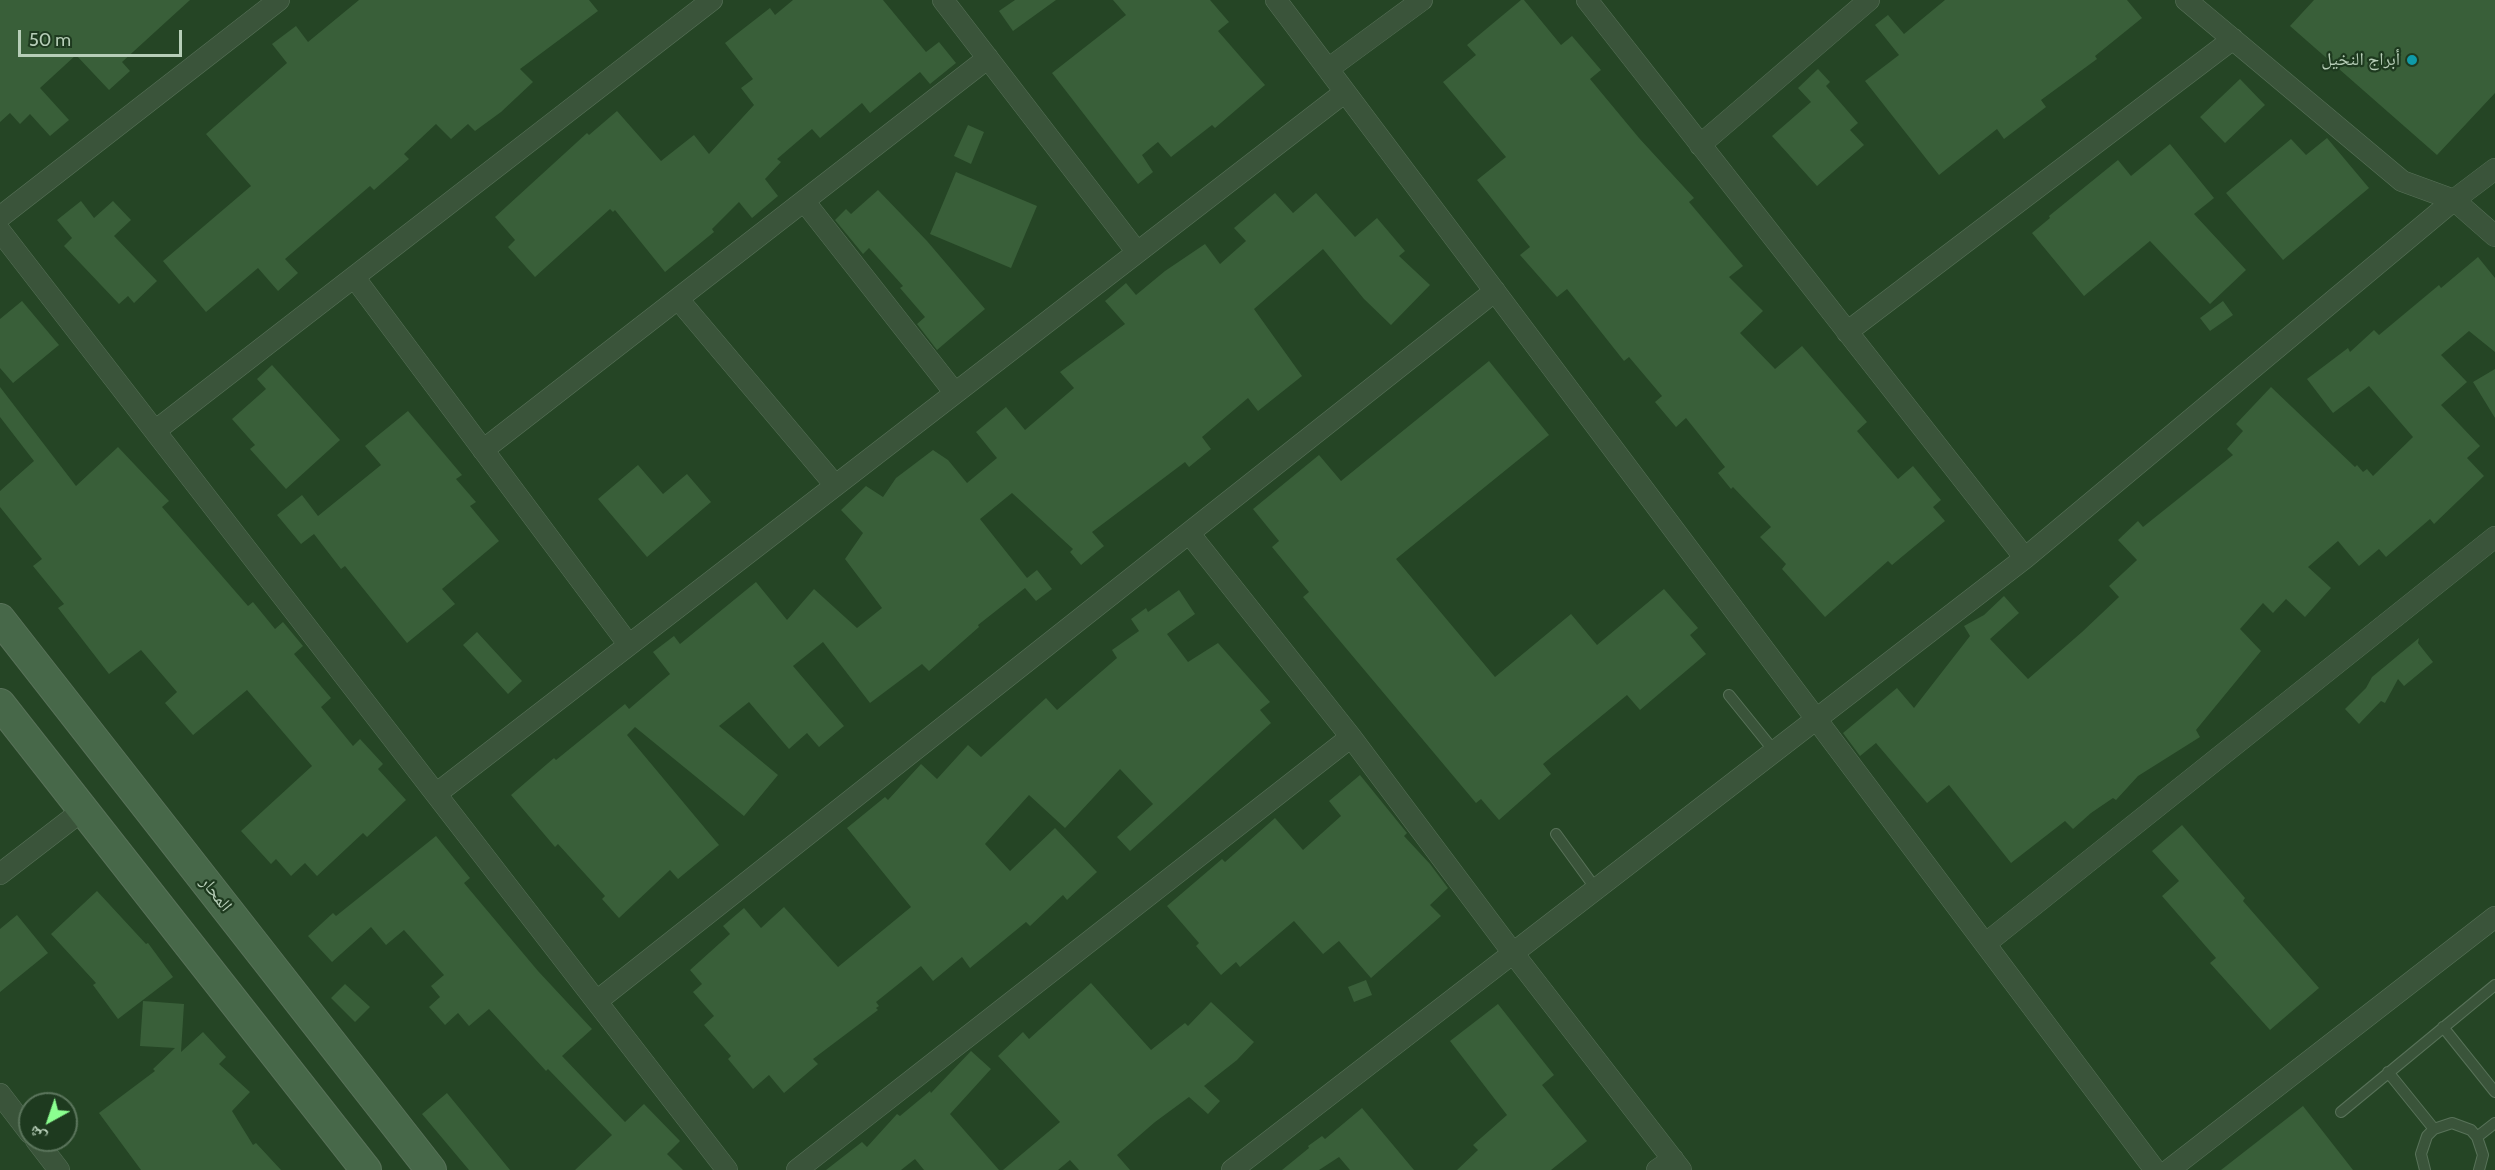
<!DOCTYPE html>
<html>
<head>
<meta charset="utf-8">
<style>
  body { margin:0 }
  #map { position:relative; width:2495px; height:1170px; overflow:hidden; background:#254525; font-family:Cabin,"Noto Naskh Arabic",sans-serif }
  canvas { display:block }
  .north { position:absolute; left:18px; top:1092px; width:60px; height:60px; box-sizing:border-box; background:#1e3a1f; border:2px solid #5b755c; border-radius:50%; rotate:220deg; font-size:16px; font-weight:700; line-height:24px; text-align:center; color:#b7ceb8 }
  .north::after { content:''; display:block; margin:auto; width:21px; height:27px; background:#8bff90; clip-path:polygon(50% 0,100% 100%,50% 72%,0 100%) }
  .scale { position:absolute; left:18px; top:30px; width:164px; height:27px; box-sizing:border-box; border:3px solid #b7ceb8; border-top:0; padding-left:8px; font-size:18px; line-height:21px; white-space:nowrap; color:#b7ceb8; -webkit-text-stroke:4px #1e3a1f; paint-order:stroke }
</style>
</head>
<body>
<div id="map">
<canvas width="2495" height="1170"></canvas>
<div class="north">ش</div>
<div class="scale">50 m</div>
</div>
<script>
const c = document.querySelector('canvas').getContext('2d');
c.lineJoin = 'round';
function fillPath(path, color) {
  c.fillStyle = color;
  c.fill(path, 'evenodd');
}
function toPath(rows) {
  const path = new Path2D();
  for (const r of rows) {
    path.moveTo(r[0], r[1]);
    for (let i = 2; i < r.length; i += 2) path.lineTo(r[i], r[i + 1]);
  }
  return path;
}
function stroke(path, color, width, dash) {
  c.strokeStyle = color;
  c.lineWidth = width;
  c.lineCap = dash ? 'butt' : 'round';
  c.setLineDash(dash || []);
  c.stroke(path);
}
function write(font, color, halo, rows, align = 'center') {
  c.font = font + ' Cabin,"Noto Naskh Arabic",sans-serif';
  c.lineWidth = 4.5;
  c.setLineDash([]);
  c.textBaseline = 'middle';
  c.strokeStyle = halo;
  c.fillStyle = color;
  for (const [text, x, y, turn = 0] of rows) {
    c.save();
    c.translate(x, y);
    c.rotate((+turn || 0) * Math.PI / 180);
    c.textAlign = isNaN(turn) ? turn : align;
    if (halo) c.strokeText(text, 0, 0);
    c.fillText(text, 0, 0);
    c.restore();
  }
}
fillPath(toPath([
  [0,0,190,0,122,62,130,71,109,90,76,55,40,88,69,120,50,136,30,114,20,124,10,113,0,122],
  [359,0,589,0,598,11,520,69,533,82,501,112,475,131,468,124,451,139,436,124,404,154,409,159,374,190,370,186,285,259,298,273,278,291,258,268,206,312,163,261,251,186,206,134,287,63,272,44,296,26,308,42],
  [793,0,883,0,926,52,939,42,956,63,930,84,920,72,870,113,862,103,820,138,812,129,777,159,781,162,765,179,778,196,752,218,739,202,712,229,714,232,665,272,615,210,613,212,610,209,535,277,508,247,515,240,495,217,587,133,589,135,617,111,661,161,694,135,709,154,754,105,741,88,753,79,725,43,770,8,775,15],
  [1015,0,1056,0,1013,31,999,11],
  [1113,0,1210,0,1229,22,1218,31,1265,85,1215,128,1212,125,1171,157,1158,142,1142,155,1153,172,1138,184,1052,73,1126,15],
  [1521,0,1524,0,1561,45,1572,36,1601,70,1590,79,1639,138,1694,198,1689,202,1743,266,1729,277,1763,311,1740,333,1775,369,1802,346,1867,422,1857,431,1898,479,1913,466,1941,500,1933,507,1945,521,1892,565,1888,561,1825,617,1782,569,1786,564,1760,537,1771,527,1733,487,1731,489,1718,473,1725,467,1686,418,1676,427,1655,402,1662,396,1629,357,1624,361,1567,289,1557,297,1520,255,1530,247,1477,180,1506,157,1443,82,1476,55,1467,45],
  [1945,0,2127,0,2142,18,2095,56,2097,59,2041,100,2046,107,2004,139,1997,129,1939,175,1865,81,1899,55,1875,25,1888,15,1904,34],
  [2314,0,2495,0,2495,93,2437,155,2290,26],
  [1818,69,1830,82,1826,86,1858,123,1850,130,1864,145,1817,186,1772,136,1811,102,1798,88],
  [2240,79,2265,105,2225,143,2200,117],
  [968,125,984,132,971,164,954,156],
  [2327,138,2369,188,2283,260,2226,193,2291,139,2306,155],
  [2170,144,2214,198,2194,214,2246,270,2210,304,2150,241,2084,296,2032,233,2050,218,2049,216,2118,160,2131,176],
  [956,172,1037,206,1011,268,930,234],
  [878,190,927,241,985,309,937,350,917,324,925,317,900,288,903,286,869,248,863,254,835,220,846,209,851,214],
  [1275,193,1293,213,1316,193,1355,237,1377,218,1405,251,1399,256,1430,285,1391,325,1364,299,1323,249,1254,309,1302,376,1258,411,1248,398,1202,437,1211,449,1189,467,1185,462,1092,532,1104,546,1081,565,1070,552,1073,549,1012,493,980,519,1027,578,1037,570,1052,589,1036,601,1025,588,978,625,979,627,929,671,922,664,870,703,823,642,793,666,844,726,819,747,807,733,789,749,749,702,719,726,778,775,744,816,635,727,627,735,719,845,678,879,670,870,619,918,602,899,605,896,558,844,555,847,511,795,554,758,556,760,625,704,629,709,670,674,653,652,674,636,680,644,756,582,787,620,814,589,857,628,882,608,845,559,863,533,841,510,866,486,883,497,896,478,933,450,948,460,967,483,997,458,976,432,1006,407,1025,430,1074,388,1060,372,1125,324,1105,301,1126,283,1136,295,1165,271,1205,244,1220,264,1246,241,1234,228],
  [81,201,94,218,113,201,131,220,114,236,157,281,134,303,128,296,119,304,64,246,72,238,57,220],
  [2478,257,2495,278,2495,352,2469,331,2441,355,2467,382,2441,405,2480,446,2467,458,2484,476,2434,524,2430,519,2386,557,2379,549,2359,566,2338,541,2308,567,2331,588,2305,617,2286,599,2273,613,2263,603,2240,629,2261,651,2196,730,2200,737,2138,776,2116,800,2113,798,2091,813,2073,829,2065,821,2011,863,1949,785,1927,803,1876,743,1860,756,1843,733,1897,688,1914,708,1970,636,1964,626,1984,615,2004,596,2019,613,1990,639,2028,679,2082,632,2119,597,2109,586,2137,560,2118,540,2138,521,2143,527,2233,455,2227,449,2243,431,2236,424,2271,387,2355,467,2357,465,2363,472,2367,469,2373,476,2413,437,2369,386,2333,413,2307,379,2348,348,2350,352,2374,330,2379,335,2439,285,2441,288],
  [22,301,59,345,13,383,0,368,0,319],
  [2223,301,2233,315,2210,331,2200,318],
  [1489,361,1549,435,1396,559,1495,677,1571,614,1597,645,1664,589,1698,628,1690,635,1706,654,1640,710,1627,695,1543,764,1551,774,1499,820,1481,799,1476,803,1303,597,1309,592,1272,547,1279,541,1253,509,1319,455,1341,481],
  [272,365,340,440,286,489,250,449,255,445,232,419,266,389,257,379],
  [2495,369,2495,418,2473,382],
  [0,387,76,486,118,447,169,501,162,507,248,606,253,602,275,629,283,622,303,646,294,654,331,698,321,707,353,746,360,739,383,764,378,769,406,800,367,837,363,833,317,876,305,863,291,876,276,859,271,864,241,831,312,766,247,690,193,735,165,703,177,692,141,650,109,674,58,608,64,604,33,566,42,559,0,507,0,491,34,461,0,417],
  [408,411,462,475,456,479,476,502,470,506,499,541,442,589,455,604,407,643,345,566,341,569,314,534,301,544,277,515,302,495,318,516,381,465,365,446],
  [638,465,663,494,687,474,711,502,647,557,598,499],
  [1179,590,1195,614,1167,634,1188,662,1218,643,1270,702,1260,710,1271,723,1130,851,1117,837,1153,804,1120,769,1065,828,1029,795,985,844,1010,871,1055,828,1097,872,1067,900,1063,895,1030,926,1026,922,970,968,962,957,933,981,921,966,876,1002,879,1006,876,1008,878,1010,813,1059,818,1064,784,1093,769,1075,753,1089,728,1059,731,1056,704,1025,714,1016,693,992,702,984,690,970,730,934,723,926,744,908,761,928,784,907,838,967,911,907,847,828,885,797,888,800,921,764,937,779,968,745,981,757,1046,698,1057,710,1117,658,1112,650,1139,631,1131,619,1146,608,1148,612],
  [477,632,522,681,508,694,463,645],
  [2419,638,2418,643,2433,662,2404,686,2398,679,2385,703,2381,701,2359,724,2345,709,2366,688,2372,677],
  [1360,775,1407,833,1404,836,1430,864,1448,888,1430,905,1441,916,1371,978,1339,941,1323,954,1294,921,1240,967,1236,962,1221,975,1196,946,1199,943,1167,906,1222,859,1225,862,1275,818,1303,850,1341,816,1329,801],
  [2182,825,2245,898,2243,901,2319,988,2270,1030,2210,963,2216,958,2162,896,2179,881,2152,851],
  [436,836,470,878,464,883,538,971,592,1029,562,1056,625,1122,644,1104,680,1141,667,1154,683,1170,575,1170,612,1135,548,1069,546,1071,489,1009,469,1026,458,1013,445,1025,429,1007,440,997,431,986,444,975,404,930,386,945,371,927,332,962,308,936,333,913,336,916],
  [97,891,146,944,148,943,173,977,118,1019,93,985,96,983,51,934],
  [17,915,48,953,0,992,0,929],
  [1366,980,1372,995,1354,1002,1348,987],
  [1091,983,1151,1050,1185,1023,1188,1026,1211,1002,1254,1042,1237,1060,1204,1086,1220,1101,1208,1114,1189,1097,1155,1122,1117,1155,1130,1170,1079,1170,1070,1160,1058,1170,1003,1170,1060,1122,998,1056,1023,1032,1029,1039],
  [345,984,370,1007,355,1022,331,998],
  [143,1001,184,1004,181,1052,203,1032,226,1057,219,1064,250,1092,232,1111,253,1145,256,1143,281,1170,141,1170,99,1113,155,1071,153,1069,175,1048,140,1046],
  [1498,1004,1554,1075,1542,1085,1587,1141,1551,1170,1457,1170,1478,1150,1473,1145,1507,1115,1450,1041],
  [971,1051,991,1069,950,1114,999,1170,924,1170,915,1159,901,1170,826,1170,862,1142,867,1147,897,1114,900,1116,930,1091,931,1093],
  [447,1093,510,1170,469,1170,422,1114],
  [2303,1106,2353,1170,2221,1170],
  [1362,1108,1414,1170,1350,1170,1339,1157,1319,1170,1282,1170,1309,1148,1308,1146,1322,1136,1325,1139]
]), '#395f39');
const lane = toPath([
  [1729,695,1775,752],
  [1556,834,1596,889],
  [2443,1027,2495,1092],
  [2388,1072,2434,1129],
  [2341,1112,2495,985],
  [2477,1137,2495,1123],
  [2425,1170,2421,1154,2427,1136,2434,1129,2452,1123,2471,1130,2477,1137,2483,1155,2479,1170]
]);
const street = toPath([
  [943,0,1137,252],
  [1276,0,2155,1170],
  [1587,0,2025,558],
  [2186,0,2402,181,2454,200,2495,236],
  [1328,69,1422,0],
  [1700,145,1869,0],
  [804,201,955,393],
  [0,217,279,0],
  [0,231,727,1170],
  [354,277,629,645],
  [678,299,835,485],
  [1847,332,2233,39],
  [155,431,712,0],
  [483,450,988,58],
  [1189,533,1351,737,1513,953,1681,1170],
  [436,794,1345,92],
  [0,874,83,810],
  [1985,944,2495,537],
  [597,1001,1495,291],
  [0,1094,30,1133],
  [36,1140,59,1170],
  [797,1170,1351,737],
  [1232,1170,2025,558,2454,200,2495,169],
  [1657,1170,1673,1159],
  [2169,1170,2495,917]
]);
const secondary = toPath([
  [0,619,431,1170],
  [0,704,366,1170]
]);
stroke(lane, '#587259', 12);
stroke(street, '#587259', 22);
stroke(secondary, '#587259', 32);
stroke(lane, '#3a543a', 10);
stroke(street, '#3a543a', 21);
stroke(secondary, '#476849', 30);
for (const [x, y, r, color] of [
  [2412,60,6,"#0f9aa8"]
]) {
  const dot = new Path2D();
  dot.arc(x, y, r, 0, 2 * Math.PI);
  c.fillStyle = color;
  c.fill(dot);
  stroke(dot, '#1e3a1f', 2);
}
write('18px', '#b7ceb8', '#1e3a1f', [
  ["أبراج النخيل",2400,60]
], 'right');
write('18px', '#b7ceb8', '#1e3a1f', [
  ["المحار",216,894,52]
]);
</script>
</body>
</html>
